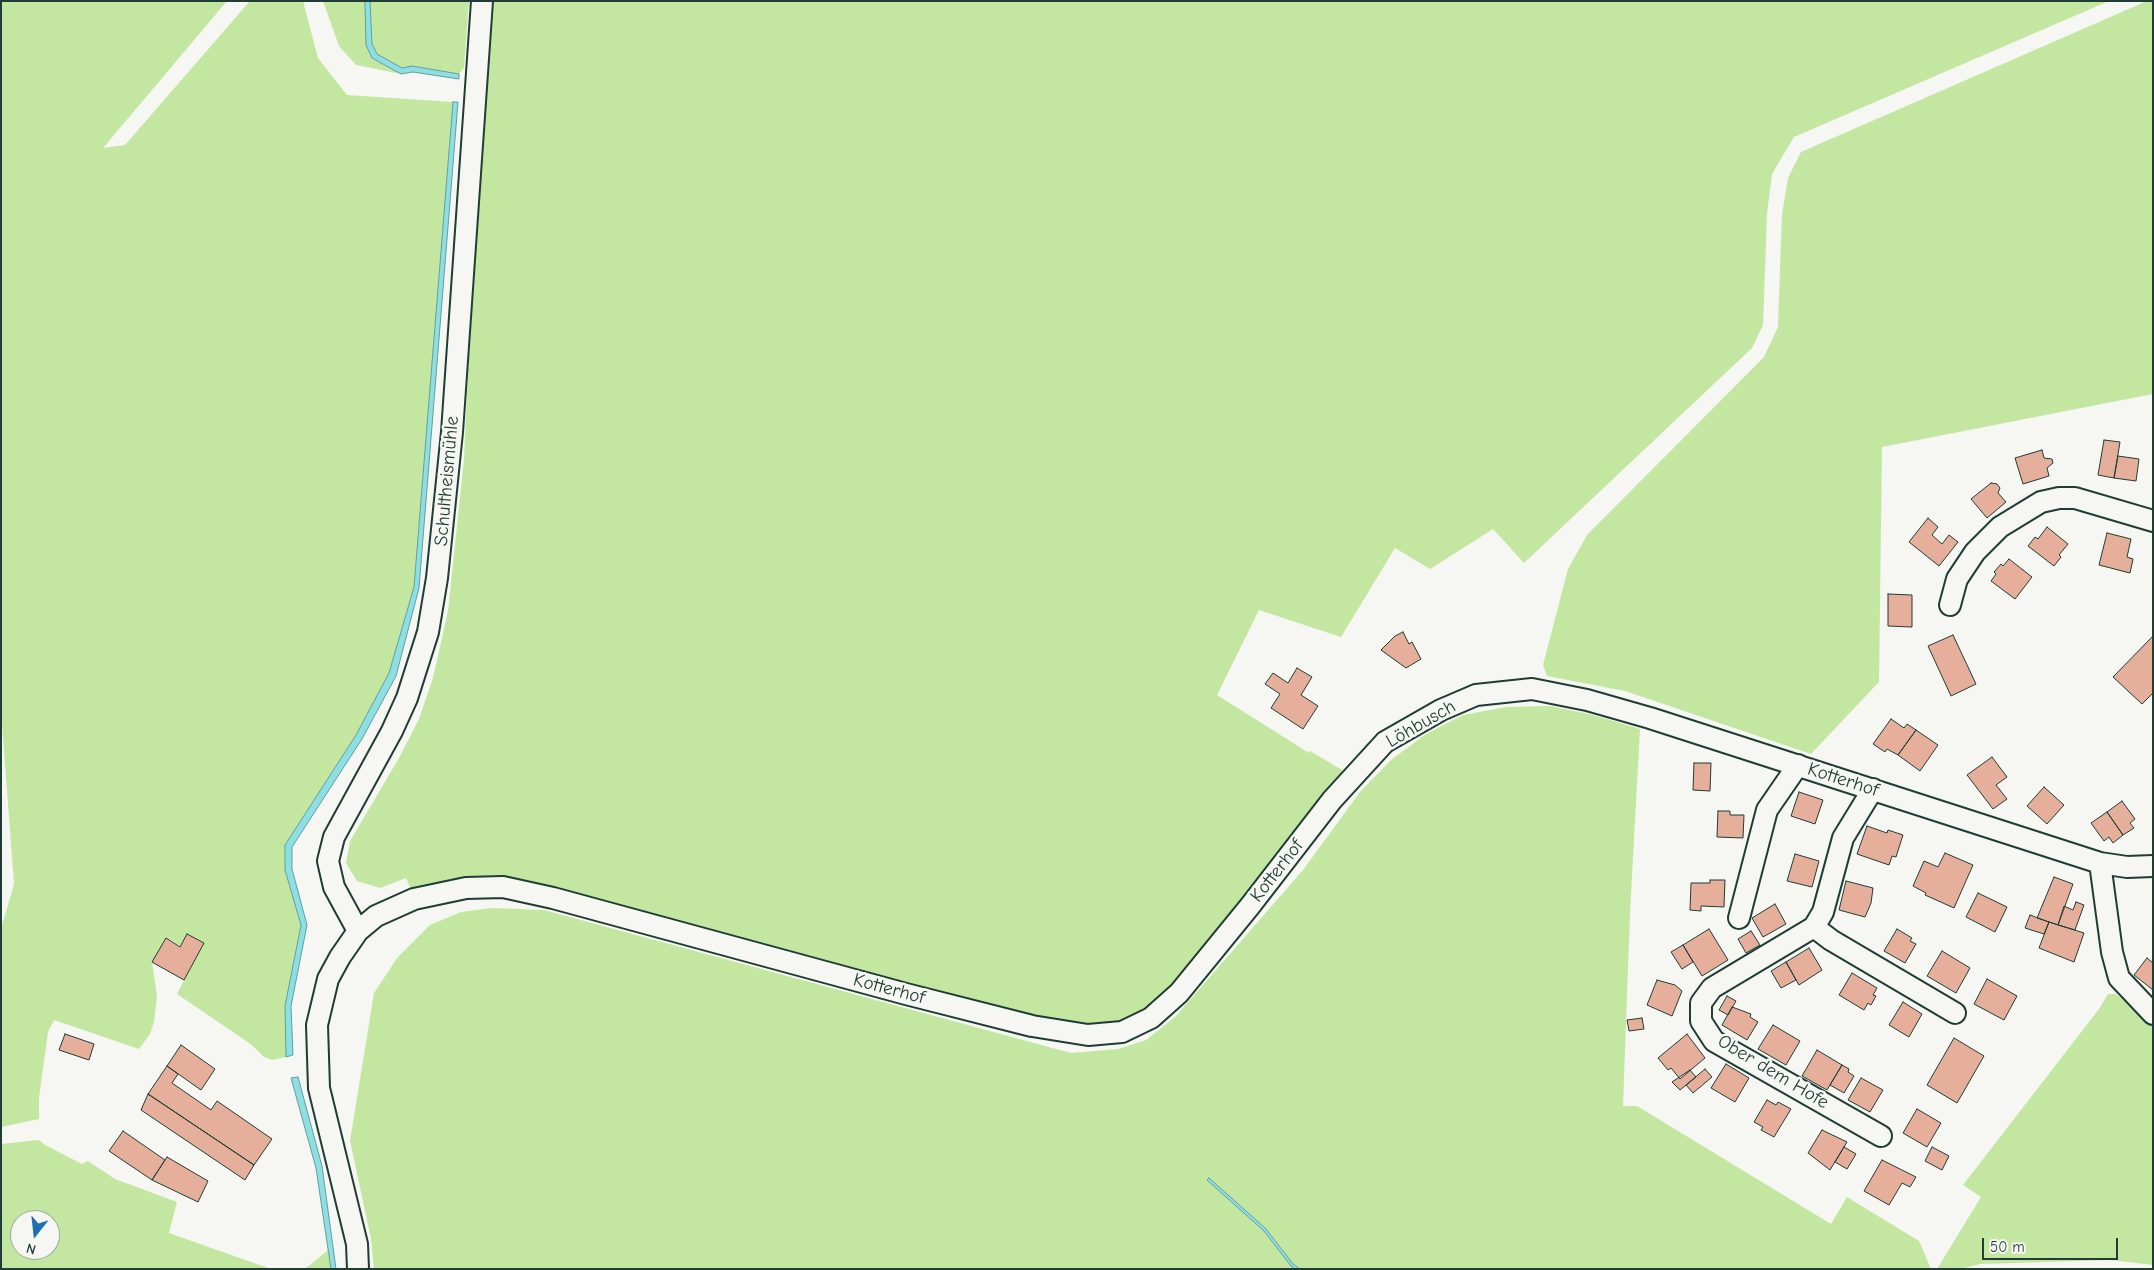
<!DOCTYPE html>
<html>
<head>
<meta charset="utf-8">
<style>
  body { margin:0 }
  #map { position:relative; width:2154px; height:1270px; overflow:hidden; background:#f6f6f2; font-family:"Comic Neue",sans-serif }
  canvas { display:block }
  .frame { position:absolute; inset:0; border:2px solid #1f3d34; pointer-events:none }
  .north { position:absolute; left:10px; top:1210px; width:50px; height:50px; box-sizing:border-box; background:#f6f6f2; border:1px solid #a0aca6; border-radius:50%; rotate:196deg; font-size:14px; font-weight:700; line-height:20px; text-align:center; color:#1f3d34 }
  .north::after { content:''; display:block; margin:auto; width:18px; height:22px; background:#1f6fb2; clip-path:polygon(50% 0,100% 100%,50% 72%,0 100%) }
  .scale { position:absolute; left:1982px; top:1238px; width:136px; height:22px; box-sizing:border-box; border:2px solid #1f3d34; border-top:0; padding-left:6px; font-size:15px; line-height:18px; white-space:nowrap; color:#1f3d34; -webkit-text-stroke:4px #f6f6f2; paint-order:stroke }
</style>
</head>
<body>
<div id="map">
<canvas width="2154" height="1270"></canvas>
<div class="frame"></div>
<div class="north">N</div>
<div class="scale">50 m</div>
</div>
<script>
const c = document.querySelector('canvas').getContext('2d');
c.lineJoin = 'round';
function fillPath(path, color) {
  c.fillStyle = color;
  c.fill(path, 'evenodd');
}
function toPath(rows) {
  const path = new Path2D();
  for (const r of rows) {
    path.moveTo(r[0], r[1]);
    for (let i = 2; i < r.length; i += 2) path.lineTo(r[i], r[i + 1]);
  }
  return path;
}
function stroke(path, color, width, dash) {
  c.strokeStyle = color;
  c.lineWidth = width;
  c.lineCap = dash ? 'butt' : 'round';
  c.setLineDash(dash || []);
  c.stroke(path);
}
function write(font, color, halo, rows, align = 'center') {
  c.font = font + ' "Comic Neue",sans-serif';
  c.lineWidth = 5;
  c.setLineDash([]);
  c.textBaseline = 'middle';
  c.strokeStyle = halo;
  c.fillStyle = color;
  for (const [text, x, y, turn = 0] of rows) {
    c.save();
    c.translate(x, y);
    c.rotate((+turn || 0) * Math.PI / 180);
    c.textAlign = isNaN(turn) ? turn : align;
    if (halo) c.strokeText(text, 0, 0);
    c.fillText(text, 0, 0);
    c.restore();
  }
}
fillPath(toPath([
  [1,1,227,1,103,148,125,145,250,1,303,1,318,58,347,95,453,102,414,587,389,673,356,735,285,845,285,870,301,925,285,1006,286,1057,272,1060,264,1057,252,1045,177,994,203,943,187,934,180,946,167,938,152,962,157,996,154,1022,150,1034,139,1049,54,1020,48,1032,39,1098,39,1119,1,1127,1,929,14,884,1,711],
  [323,1,365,1,366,45,372,58,401,74,356,65,339,46],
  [370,1,469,1,464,68,459,74,413,66,402,69,376,54,372,44],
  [492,1,2109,1,1794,137,1772,174,1767,214,1763,325,1752,348,1524,563,1493,529,1430,569,1395,548,1341,637,1259,610,1217,695,1309,753,1310,751,1349,774,1247,905,1147,1015,1088,1032,552,894,412,892,406,878,380,888,357,881,346,863,350,841,399,758,419,719,433,678,448,611,464,459,468,370],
  [2147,1,2153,1,2153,394,1882,447,1879,682,1811,754,1625,691,1547,676,1543,665,1568,569,1587,535,1764,357,1778,327,1782,214,1788,178,1801,152],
  [1550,706,1593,715,1640,729,1630,913,1623,1106,1637,1106,1831,1224,1847,1197,1919,1241,1931,1269,1300,1269,1293,1264,1266,1229,1207,1180,1264,1231,1295,1269,374,1269,371,1239,350,1141,374,993,397,958,430,925,461,912,492,908,544,910,1071,1053,1118,1049,1146,1040,1175,1017,1303,870,1360,792,1391,760,1426,734,1463,715,1506,707],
  [2108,994,2116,994,2153,1025,2153,1265,2111,1260,1980,1264,1960,1269,1937,1269,1981,1197,1963,1185,2099,1009],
  [39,1140,45,1145,82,1164,88,1161,115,1179,177,1202,169,1233,271,1269,1,1269,1,1144],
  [20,1220,50,1220,50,1250,20,1250],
  [328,1250,331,1269,304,1269,310,1265]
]), '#c3e7a1');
const water = toPath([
  [365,1,370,1,372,44,377,54,402,68,412,66,459,74,459,79,413,72,401,74,372,58,366,45,365,1],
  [453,102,458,102,419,588,396,676,362,739,292,847,292,869,307,925,291,1006,293,1055,286,1057,285,1006,301,925,285,870,285,845,356,735,389,673,414,587,453,102],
  [298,1077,322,1166,336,1269,331,1269,316,1168,291,1078,298,1077],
  [1209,1178,1266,1229,1293,1264,1300,1269,1295,1269,1291,1266,1264,1231,1207,1180,1209,1178]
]);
fillPath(water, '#8ddfe4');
stroke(water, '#619e9e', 1);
const building = toPath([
  [2104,440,2120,442,2114,478,2098,475,2104,440],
  [2042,450,2044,458,2052,459,2053,463,2047,468,2049,476,2023,484,2015,458,2042,450],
  [2118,456,2139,459,2136,481,2114,478,2118,456],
  [1991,483,1997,484,2000,488,1998,493,2006,502,1987,518,1971,499,1991,483],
  [1928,518,1938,527,1932,535,1942,544,1949,535,1958,542,1939,566,1909,542,1928,518],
  [2047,527,2068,544,2059,555,2061,557,2054,566,2028,546,2035,537,2038,539,2047,527],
  [2107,533,2131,539,2127,557,2133,559,2130,573,2099,565,2107,533],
  [2009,559,2032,577,2015,599,1991,581,1996,574,1994,572,2001,564,2003,566,2009,559],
  [1888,594,1912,595,1912,627,1888,626,1888,594],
  [1403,632,1409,644,1412,642,1421,659,1406,668,1381,650,1395,636,1403,632],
  [1953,635,1976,684,1951,696,1928,646,1953,635],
  [2153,636,2153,693,2142,704,2113,677,2153,636],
  [1297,668,1312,677,1301,695,1318,706,1303,729,1271,708,1280,694,1265,684,1273,673,1288,683,1297,668],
  [1891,719,1904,728,1907,724,1916,730,1898,755,1887,749,1885,752,1873,744,1891,719],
  [1916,730,1938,745,1920,771,1898,755,1916,730],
  [1992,757,2007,777,1996,785,2007,799,1993,809,1967,775,1992,757],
  [1694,763,1711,763,1710,791,1693,790,1694,763],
  [2044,787,2064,805,2047,824,2027,806,2044,787],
  [1799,792,1823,800,1815,824,1791,816,1799,792],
  [2122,801,2135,819,2130,823,2134,828,2123,835,2107,812,2122,801],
  [1718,811,1730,811,1730,815,1744,815,1743,838,1717,837,1718,811],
  [2107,812,2123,835,2113,843,2109,837,2104,841,2091,823,2107,812],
  [1867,826,1887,833,1888,830,1903,835,1896,857,1892,856,1889,865,1857,854,1867,826],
  [1945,853,1973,865,1954,908,1925,895,1926,893,1913,886,1924,861,1938,867,1945,853],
  [1795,854,1819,861,1812,887,1787,881,1795,854],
  [2054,877,2073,884,2058,925,2037,918,2054,877],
  [1710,880,1725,880,1724,907,1701,906,1701,911,1690,910,1691,883,1710,883,1710,880],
  [1846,881,1873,888,1871,903,1865,917,1839,910,1846,881],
  [1978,893,2007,907,1995,932,1966,917,1978,893],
  [2076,902,2084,905,2075,930,2058,925,2064,906,2073,910,2076,902],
  [1775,904,1786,924,1763,937,1752,918,1775,904],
  [2030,915,2049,922,2044,934,2025,928,2030,915],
  [2049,922,2084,933,2074,962,2039,948,2049,922],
  [1709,929,1728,960,1702,976,1683,945,1709,929],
  [1897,929,1912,938,1910,941,1916,944,1905,963,1884,951,1897,929],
  [1751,931,1760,945,1746,953,1738,939,1751,931],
  [187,934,204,943,184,980,152,962,166,938,180,947,187,934],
  [1683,945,1693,962,1682,969,1671,952,1683,945],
  [1809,948,1822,970,1799,985,1786,962,1809,948],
  [1942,951,1970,968,1956,993,1927,976,1942,951],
  [2147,958,2153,963,2153,990,2134,975,2147,958],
  [1786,962,1796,980,1781,988,1771,971,1786,962],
  [1852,973,1877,988,1873,995,1876,996,1871,1005,1868,1003,1864,1010,1839,995,1852,973],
  [1987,979,2017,996,2004,1020,1974,1004,1987,979],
  [1657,980,1675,985,1682,991,1672,1016,1647,1005,1657,980],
  [1727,996,1736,1001,1728,1015,1719,1010,1727,996],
  [1903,1002,1922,1014,1909,1037,1889,1025,1903,1002],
  [1732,1007,1751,1014,1750,1017,1758,1022,1747,1040,1722,1025,1732,1007],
  [1642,1018,1644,1029,1629,1031,1627,1020,1642,1018],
  [1773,1025,1800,1041,1786,1065,1758,1049,1773,1025],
  [65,1034,94,1044,89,1060,59,1050,65,1034],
  [1687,1034,1705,1058,1680,1079,1671,1068,1668,1070,1658,1058,1687,1034],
  [1954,1038,1984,1056,1957,1103,1927,1085,1954,1038],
  [181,1045,215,1069,201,1090,167,1066,181,1045],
  [1817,1050,1842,1065,1827,1090,1802,1076,1817,1050],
  [1726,1064,1749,1078,1735,1102,1711,1088,1726,1064],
  [1842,1065,1849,1069,1848,1072,1854,1076,1844,1093,1830,1085,1842,1065],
  [167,1066,178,1074,172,1083,211,1110,217,1101,272,1139,254,1165,148,1094,167,1066],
  [1705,1069,1712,1077,1693,1093,1686,1085,1705,1069],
  [1690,1070,1696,1077,1680,1090,1672,1082,1690,1070],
  [1861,1078,1883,1090,1870,1112,1848,1100,1861,1078],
  [148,1094,254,1165,245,1180,141,1110,148,1094],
  [1767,1100,1776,1105,1778,1102,1791,1109,1774,1137,1761,1130,1763,1127,1754,1122,1767,1100],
  [1917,1109,1941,1123,1927,1147,1903,1133,1917,1109],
  [1822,1130,1847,1142,1830,1170,1808,1153,1822,1130],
  [123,1131,165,1160,152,1180,109,1151,123,1131],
  [1844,1147,1856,1154,1847,1169,1835,1162,1844,1147],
  [1932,1147,1949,1156,1942,1170,1925,1161,1932,1147],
  [167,1157,208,1181,198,1202,152,1180,167,1157],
  [1882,1160,1916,1177,1910,1187,1902,1183,1889,1205,1864,1191,1882,1160]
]);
fillPath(building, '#e6af9c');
stroke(building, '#1f3d34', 1);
const minor = toPath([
  [1950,605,1957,579,1975,552,2000,527,2041,502,2059,498,2075,498,2153,521],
  [1873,789,1843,838,1823,912,1814,927,1712,988,1701,1003,1701,1021,1714,1041,1881,1136],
  [2100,863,2112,952,2119,978,2153,1014],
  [1739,918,1767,810,1798,765],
  [1814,927,1831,940,1955,1013],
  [358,931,334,887,328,861,334,837,392,731,407,698,428,632,437,578,452,432,482,1],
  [358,1269,357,1244,319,1088,317,1025,328,979,340,957,358,931,376,916,414,899,466,888,503,887,553,898,906,994,1032,1026,1088,1035,1122,1032,1151,1018,1179,993,1250,906,1332,800,1385,742,1441,710,1476,695,1532,689,1587,700,1650,718,2100,863,2127,867,2153,866]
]);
stroke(minor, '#1f3d34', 24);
stroke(minor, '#f6f6f2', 20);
write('19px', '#1f3d34', '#f6f6f2', [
  ["Schultheismühle",447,481,-85],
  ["Löhbusch",1421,724,-30],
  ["Kotterhof",1843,780,18],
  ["Kotterhof",1277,871,-52],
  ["Kotterhof",889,989,15],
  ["Ober dem Hofe",1773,1072,31]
]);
</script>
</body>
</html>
